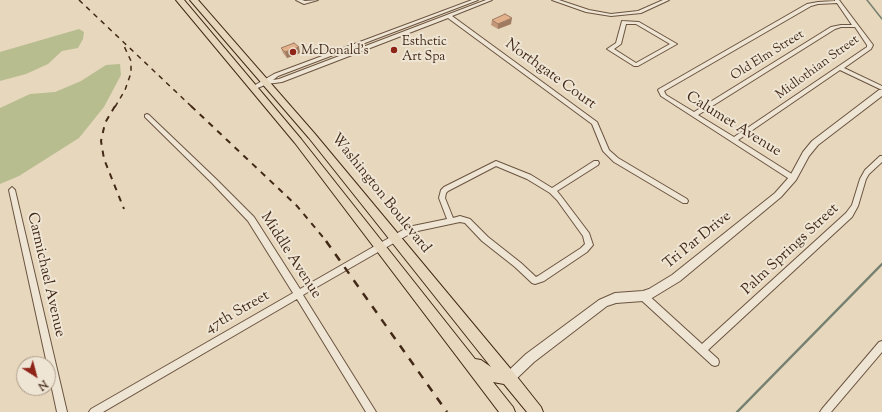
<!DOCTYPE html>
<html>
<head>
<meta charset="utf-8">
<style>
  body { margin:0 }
  #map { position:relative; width:882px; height:412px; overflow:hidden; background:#e7d7bd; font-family:"Sorts Mill Goudy",serif }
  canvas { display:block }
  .north { position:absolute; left:16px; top:356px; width:40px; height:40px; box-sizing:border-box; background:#efe5d4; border:1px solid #aa9a88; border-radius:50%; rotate:144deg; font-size:11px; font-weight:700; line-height:16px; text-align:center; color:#422917 }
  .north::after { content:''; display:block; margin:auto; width:14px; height:18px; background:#8f2418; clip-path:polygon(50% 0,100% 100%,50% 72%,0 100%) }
</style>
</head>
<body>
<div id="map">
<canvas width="882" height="412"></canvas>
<div class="north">N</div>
</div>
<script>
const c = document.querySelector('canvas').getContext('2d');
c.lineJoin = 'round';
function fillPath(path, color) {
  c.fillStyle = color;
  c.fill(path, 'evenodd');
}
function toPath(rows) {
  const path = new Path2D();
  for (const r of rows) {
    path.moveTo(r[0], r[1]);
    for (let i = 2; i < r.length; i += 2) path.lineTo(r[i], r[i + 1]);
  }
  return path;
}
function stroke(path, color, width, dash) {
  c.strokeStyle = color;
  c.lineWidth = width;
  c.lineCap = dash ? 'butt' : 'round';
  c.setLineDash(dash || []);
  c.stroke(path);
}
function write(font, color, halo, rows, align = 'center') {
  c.font = font + ' "Sorts Mill Goudy",serif';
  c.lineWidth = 4;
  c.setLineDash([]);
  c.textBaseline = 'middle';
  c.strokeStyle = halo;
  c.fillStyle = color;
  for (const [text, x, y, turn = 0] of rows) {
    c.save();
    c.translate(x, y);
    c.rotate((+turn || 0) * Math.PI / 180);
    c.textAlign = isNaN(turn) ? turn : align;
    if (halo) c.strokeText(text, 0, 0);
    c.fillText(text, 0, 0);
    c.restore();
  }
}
fillPath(toPath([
  [79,29,84,32,83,39,78,48,62,51,48,64,26,74,0,81,0,52],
  [120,64,121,75,104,107,79,138,19,176,0,184,0,108,30,94,55,92,81,81,106,65]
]), '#b8bd8f');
stroke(toPath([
  [867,0,882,19]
]), '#758070', 1.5);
stroke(toPath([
  [737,412,882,264]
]), '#758070', 2.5);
const minor = toPath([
  [296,0,302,0,305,1,318,0,304,4,296,0],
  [472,0,478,0,278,76,273,80,279,79,486,0,492,0,452,16,597,122,609,150,618,158,687,199,688,201,687,203,683,203,614,162,603,151,592,124,448,18,282,82,267,84,253,90,250,88,274,74,472,0],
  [552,0,559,0,589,10,611,14,638,11,663,0,669,0,641,13,611,16,586,12,552,0],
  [835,0,839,0,873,45,871,49,844,68,882,86,882,90,840,70,738,140,795,176,796,178,795,180,791,180,661,96,658,90,659,89,807,4,818,2,835,1,835,0],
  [837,3,852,25,841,25,831,27,694,112,666,95,664,91,811,6,818,4,837,3],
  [841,27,855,27,867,45,867,47,734,137,698,115,835,29,841,27],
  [622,21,639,22,677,44,638,66,634,66,607,49,616,43,622,21],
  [626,24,636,24,670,44,636,63,614,49,621,44,626,24],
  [147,114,149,115,216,179,254,217,300,289,408,227,447,219,439,198,441,190,444,187,496,161,531,175,552,188,594,161,598,161,599,163,598,165,557,191,561,196,589,233,593,245,587,252,544,281,535,284,532,283,515,267,482,241,465,223,460,222,413,232,303,295,376,412,366,412,297,299,103,412,89,412,91,409,293,293,248,221,212,183,145,117,145,115,147,114],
  [496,166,527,179,550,193,557,200,583,236,585,244,581,248,538,276,536,277,521,263,488,237,470,219,460,216,453,218,445,198,446,193,448,191,496,166],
  [880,156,882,156,882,162,869,174,866,179,858,206,852,217,708,350,718,359,719,362,718,365,715,366,712,365,640,299,639,296,640,293,643,292,646,293,702,344,846,213,852,205,860,179,865,170,880,156],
  [12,187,15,190,67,412,57,412,48,370,48,364,47,364,9,190,12,187],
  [882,341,882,352,831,412,820,412,822,409,879,342,882,341]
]);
const tertiary = toPath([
  [879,90,882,90,882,96,818,145,809,156,796,180,781,197,680,281,652,298,643,301,616,303,607,306,534,362,513,382,509,384,505,382,503,378,505,374,526,354,599,300,615,293,643,291,649,289,672,275,775,193,790,176,803,152,812,141,879,90]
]);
const primary = toPath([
  [176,0,184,0,301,139,475,359,481,360,491,367,309,138,190,0,198,0,315,134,514,373,541,407,543,412,527,412,504,384,493,382,513,407,515,412,499,412,295,143,176,0]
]);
stroke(minor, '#6b5440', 2);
stroke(tertiary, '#6b5440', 2);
stroke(primary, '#422917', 2);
fillPath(minor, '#efe5d4');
fillPath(tertiary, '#efe5d4');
fillPath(primary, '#e7d7bd');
stroke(toPath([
  [79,0,192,107],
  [115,107,125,90,131,73,131,61,124,46]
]), '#422917', 1.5, [5, 5]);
stroke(toPath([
  [115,106,105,123,101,141,104,159,124,209],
  [191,106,297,206,327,242]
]), '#422917', 2, [6, 6]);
stroke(toPath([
  [326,241,447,412]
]), '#422917', 2.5, [8, 8]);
fillPath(toPath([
  [492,20,511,24,498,29,491,25],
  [281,48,300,53,287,58,283,53]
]), '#c29778');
fillPath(toPath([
  [512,18,511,24,498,29,498,24],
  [299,47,300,53,287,58,285,52]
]), '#9e7b61');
const building = toPath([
  [505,14,512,18,498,24,492,20,505,14],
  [294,43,299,47,285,52,281,48,294,43]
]);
fillPath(building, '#e2b08b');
stroke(building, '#9e7b61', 1);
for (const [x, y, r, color] of [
  [394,50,4,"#8f2418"],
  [293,52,4,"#8f2418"]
]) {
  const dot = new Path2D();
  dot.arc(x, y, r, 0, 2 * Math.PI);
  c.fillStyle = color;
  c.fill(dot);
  stroke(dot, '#efe5d4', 1.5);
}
write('13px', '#422917', '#efe5d4', [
  ["Esthetic",402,43],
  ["Art Spa",402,58],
  ["McDonald's",301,52]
], 'left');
write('13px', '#422917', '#efe5d4', [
  ["Old Elm Street",768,56,-32],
  ["Midlothian Street",818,68,-36]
]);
write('15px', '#422917', '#efe5d4', [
  ["Northgate Court",550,75,36],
  ["Calumet Avenue",733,125,32],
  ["Washington Boulevard",380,194,51],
  ["Tri Par Drive",698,241,-39],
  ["Palm Springs Street",791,250,-43],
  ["Middle Avenue",290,256,57],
  ["Carmichael Avenue",45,275,77],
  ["47th Street",238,313,-30]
]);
</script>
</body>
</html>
